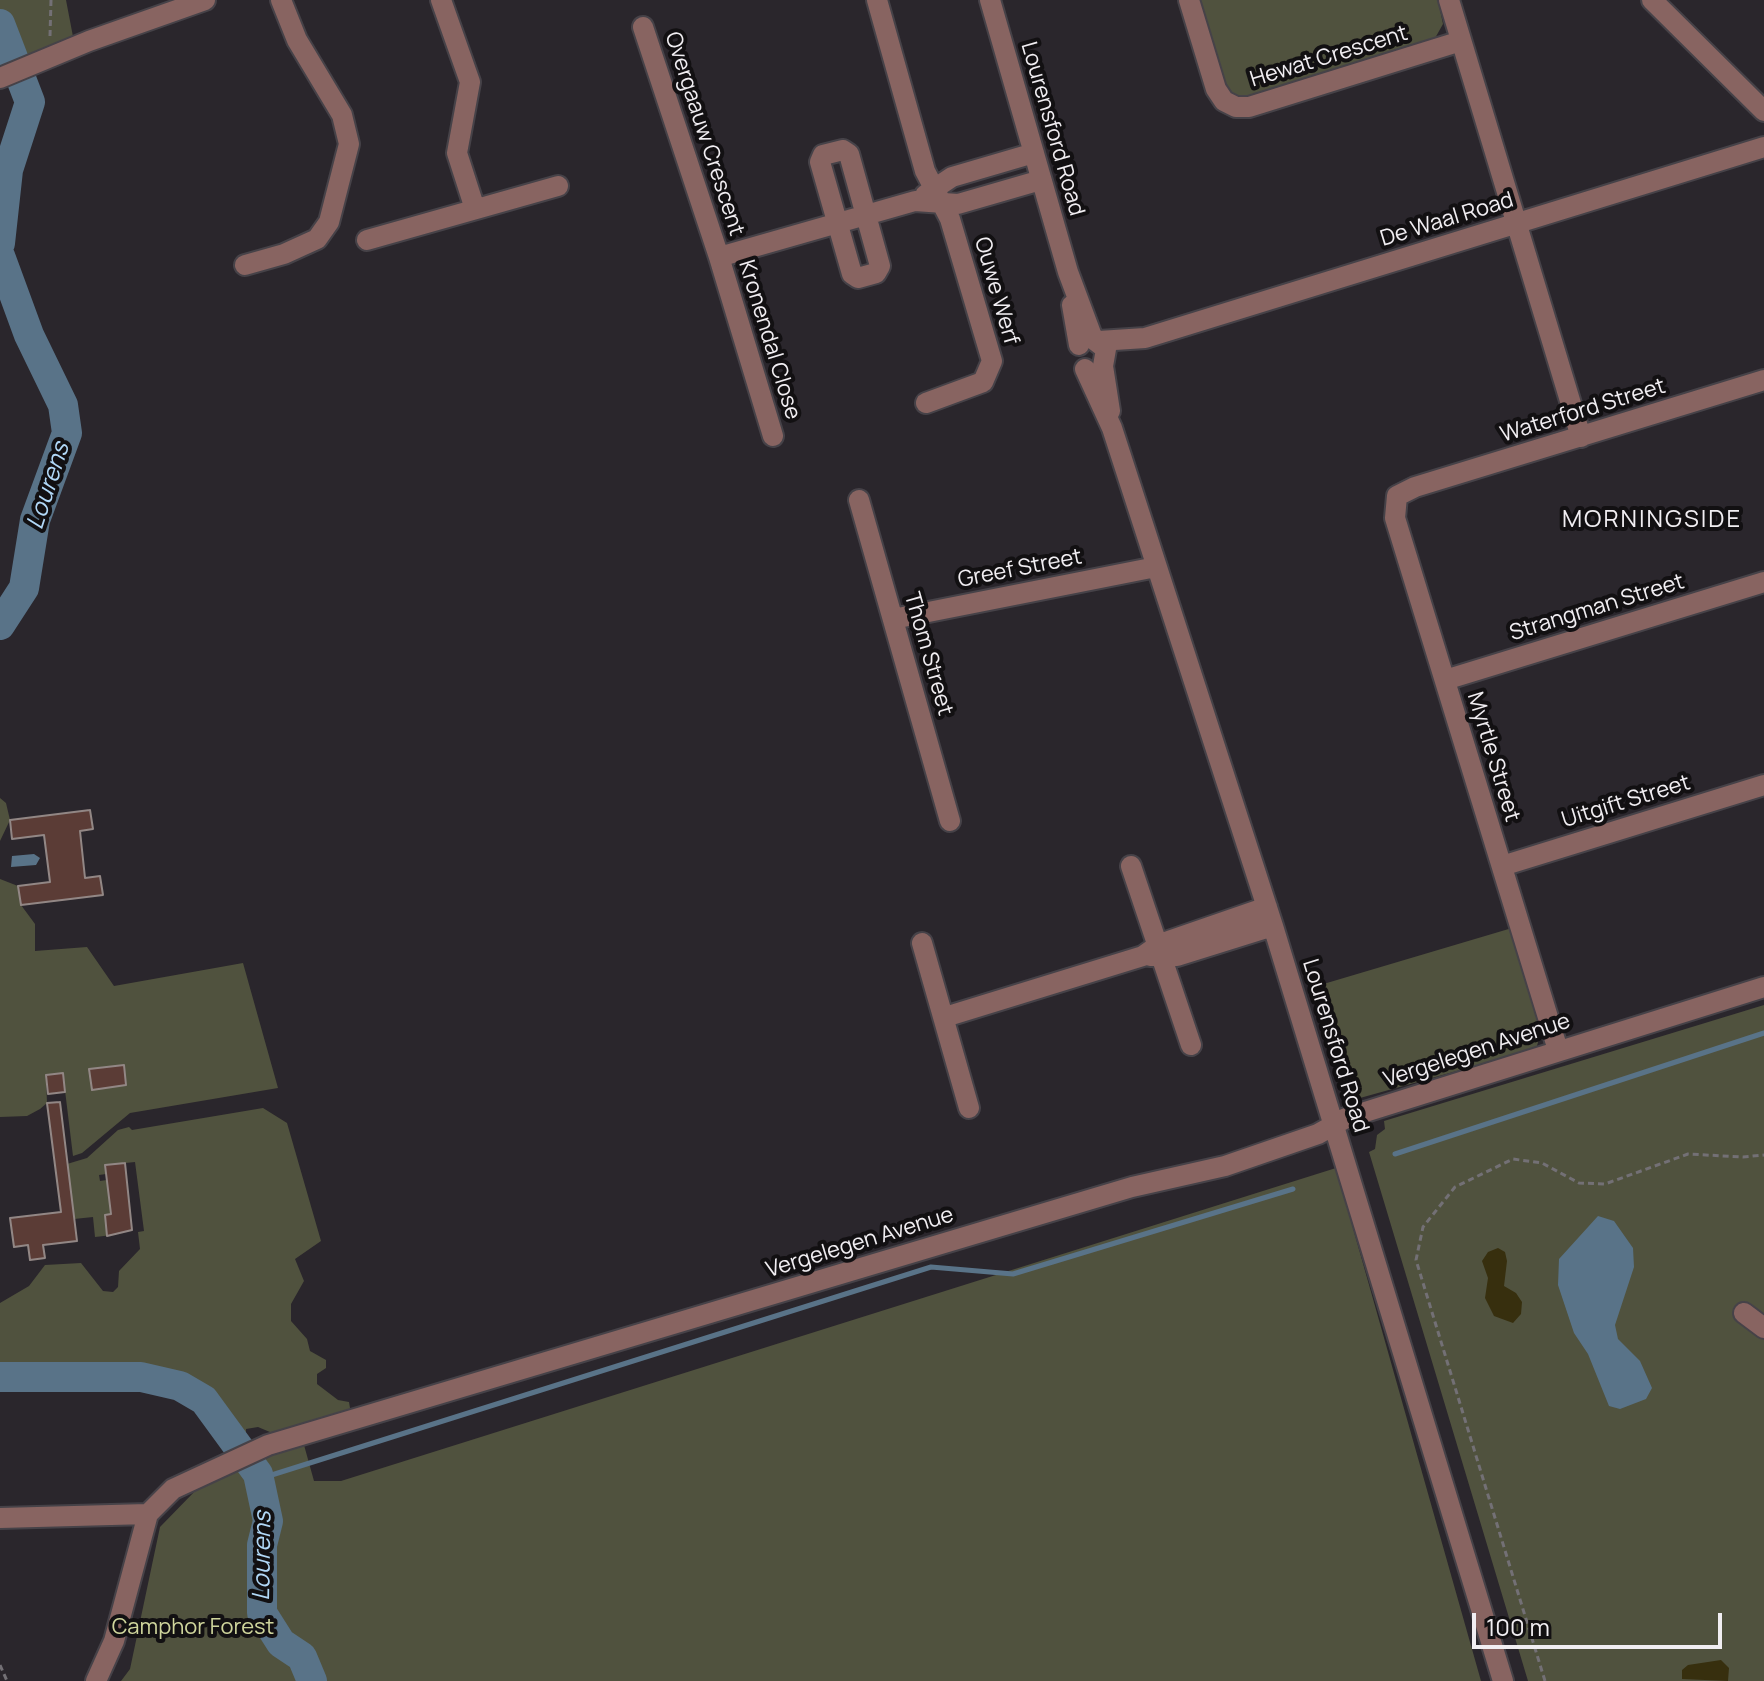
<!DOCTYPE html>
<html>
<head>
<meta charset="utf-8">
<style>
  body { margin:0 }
  #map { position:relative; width:1764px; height:1681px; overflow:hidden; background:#2a262c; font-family:Manrope,sans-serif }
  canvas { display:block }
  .scale { position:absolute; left:1472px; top:1613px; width:250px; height:36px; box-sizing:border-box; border:4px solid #f1eef2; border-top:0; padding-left:10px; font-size:24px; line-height:28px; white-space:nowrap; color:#f1eef2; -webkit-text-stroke:6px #121012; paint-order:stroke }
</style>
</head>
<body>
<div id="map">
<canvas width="1764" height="1681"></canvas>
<div class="scale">100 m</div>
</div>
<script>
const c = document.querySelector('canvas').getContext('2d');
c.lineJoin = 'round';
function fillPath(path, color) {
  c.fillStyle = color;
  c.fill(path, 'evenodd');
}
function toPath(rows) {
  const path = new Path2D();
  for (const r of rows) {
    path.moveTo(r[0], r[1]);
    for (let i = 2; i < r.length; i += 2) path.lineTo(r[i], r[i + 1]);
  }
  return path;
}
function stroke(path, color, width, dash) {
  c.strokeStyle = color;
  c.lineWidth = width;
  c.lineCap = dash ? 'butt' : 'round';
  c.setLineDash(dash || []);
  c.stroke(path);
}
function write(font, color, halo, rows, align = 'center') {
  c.font = font + ' Manrope,sans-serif';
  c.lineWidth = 8;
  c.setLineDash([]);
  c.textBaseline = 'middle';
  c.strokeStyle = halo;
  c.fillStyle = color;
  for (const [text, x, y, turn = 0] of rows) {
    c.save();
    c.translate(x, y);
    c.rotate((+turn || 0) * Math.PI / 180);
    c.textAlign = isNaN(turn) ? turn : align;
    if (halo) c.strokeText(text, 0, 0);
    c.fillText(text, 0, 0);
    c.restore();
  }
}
fillPath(toPath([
  [0,0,66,0,75,47,18,69,0,24],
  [1199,0,1438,0,1443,24,1434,40,1242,99,1228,90],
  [0,798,6,803,10,820,0,841],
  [0,879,18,886,21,905,35,924,35,951,87,947,114,986,243,963,278,1088,130,1113,82,1153,73,1156,63,1074,46,1076,47,1103,40,1109,27,1116,0,1117],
  [123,1065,126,1085,92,1089,90,1069],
  [1512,928,1542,1029,1536,1049,1360,1098,1346,1095,1310,988],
  [1764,1005,1764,1681,1528,1681,1369,1152,1375,1149,1377,1135,1385,1129,1384,1121],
  [263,1108,287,1123,321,1241,295,1259,304,1281,291,1304,291,1321,307,1339,310,1351,326,1360,326,1368,317,1374,317,1384,338,1400,349,1402,351,1414,277,1435,258,1427,246,1429,246,1443,236,1440,209,1399,188,1383,164,1375,128,1364,64,1364,18,1370,0,1366,0,1303,29,1286,45,1265,81,1263,103,1291,113,1292,118,1287,119,1271,140,1249,138,1232,144,1231,135,1162,106,1165,106,1174,99,1175,100,1181,107,1180,111,1214,105,1215,105,1220,112,1220,113,1235,95,1237,93,1217,74,1219,69,1177,57,1167,87,1158,118,1130,129,1127,132,1130],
  [1336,1168,1481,1681,121,1681,130,1669,160,1527,196,1490,271,1453,304,1445,314,1481,341,1481]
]), '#50523e');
fillPath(toPath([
  [1498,1248,1505,1252,1507,1261,1504,1286,1516,1293,1522,1302,1521,1314,1513,1323,1494,1316,1485,1298,1488,1278,1482,1261,1488,1252],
  [1721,1660,1729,1668,1728,1681,1682,1679,1682,1670,1688,1665]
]), '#372f0e');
fillPath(toPath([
  [34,854,40,858,36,865,11,867,12,856],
  [1598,1216,1614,1221,1633,1248,1634,1267,1615,1325,1618,1339,1640,1361,1652,1388,1646,1399,1620,1409,1609,1406,1588,1354,1574,1333,1558,1285,1559,1259]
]), '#597388');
stroke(toPath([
  [1395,1154,1764,1033],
  [259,1479,931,1267,1013,1274,1293,1189]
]), '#597388', 5);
stroke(toPath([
  [0,24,30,102,8,170,0,243],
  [0,256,29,335,63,405,67,433,35,520,24,588,0,625],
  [0,1377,141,1377,180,1386,204,1400,258,1474,268,1521,262,1545,262,1613,281,1643,302,1657,312,1681]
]), '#597388', 30);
const building = toPath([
  [90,810,93,829,80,831,85,878,100,876,103,895,21,905,18,886,50,882,44,835,12,839,10,820,90,810],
  [124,1065,126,1085,92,1090,89,1069,124,1065],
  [63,1073,65,1092,48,1094,46,1075,63,1073],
  [60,1102,77,1241,43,1245,45,1258,30,1260,28,1245,14,1247,10,1218,61,1212,47,1103,60,1102],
  [125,1163,132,1230,107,1236,105,1215,111,1214,105,1165,125,1163]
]);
fillPath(building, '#5b3c36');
stroke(building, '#928785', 2);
const minor = toPath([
  [441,0,470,82,457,153,475,209],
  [877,0,925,171,950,219,992,361,983,382,926,403],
  [990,0,1068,272,1093,339],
  [1189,0,1216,89,1224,101,1236,107,1249,107,1461,41],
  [1449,0,1581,437],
  [1652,0,1764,111],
  [643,27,719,257,773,436],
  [0,78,89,41,205,0],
  [843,150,849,154,880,266,876,273,858,278,852,274,820,162,823,155,843,150],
  [925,195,952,177,1034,153],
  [367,240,558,186],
  [719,257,915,201,958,204,1041,180],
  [245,265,284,254,317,239,329,222,349,144,342,115,297,40,281,0],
  [1072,305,1079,345],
  [1093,339,1106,349,1103,366,1110,411],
  [1099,341,1145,338,1764,147],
  [1085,369,1112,428,1273,926,1503,1681],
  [859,500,950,821],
  [893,619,1156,567],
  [1445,680,1764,582],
  [1131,866,1191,1045],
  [1502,866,1764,785],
  [922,943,969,1108],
  [1150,956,1177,956,1273,926],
  [945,1017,1143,956,1160,944,1267,907],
  [1558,1050,1395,518,1397,496,1415,487,1764,380],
  [1744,1313,1764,1328],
  [0,1518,148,1514],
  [96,1681,114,1641,148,1514,173,1489,268,1445,1132,1187,1225,1166,1318,1134,1346,1118,1764,987]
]);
stroke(minor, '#464248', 24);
stroke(toPath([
  [50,36,51,0],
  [0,1665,7,1681],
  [1545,1681,1416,1260,1423,1227,1455,1187,1513,1159,1542,1163,1579,1183,1605,1184,1688,1154,1743,1157,1764,1155]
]), '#737075', 3, [6, 4]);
stroke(minor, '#886461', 20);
write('22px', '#f1eef2', '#121012', [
  ["Hewat Crescent",1329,57,-17],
  ["Lourensford Road",1052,129,74],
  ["Overgaauw Crescent",704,134,72],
  ["De Waal Road",1447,220,-17],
  ["Ouwe Werf",996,291,74],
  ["Kronendal Close",769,340,73],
  ["Waterford Street",1583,411,-17],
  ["Greef Street",1020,569,-11],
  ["Strangman Street",1597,608,-17],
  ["Thom Street",928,654,74],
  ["Myrtle Street",1493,757,73],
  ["Uitgift Street",1626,802,-17],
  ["Lourensford Road",1335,1046,73],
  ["Vergelegen Avenue",1477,1051,-18],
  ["Vergelegen Avenue",860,1243,-17]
]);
write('22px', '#cfd59c', '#121012', [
  ["Camphor Forest",193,1628]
]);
write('italic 24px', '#b1d8f7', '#121012', [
  ["Lourens",49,486,-72],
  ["Lourens",263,1556,-89]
]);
c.letterSpacing = '2px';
write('24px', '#f1eef2', '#121012', [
  ["MORNINGSIDE",1652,520]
]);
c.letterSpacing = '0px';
</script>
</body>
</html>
